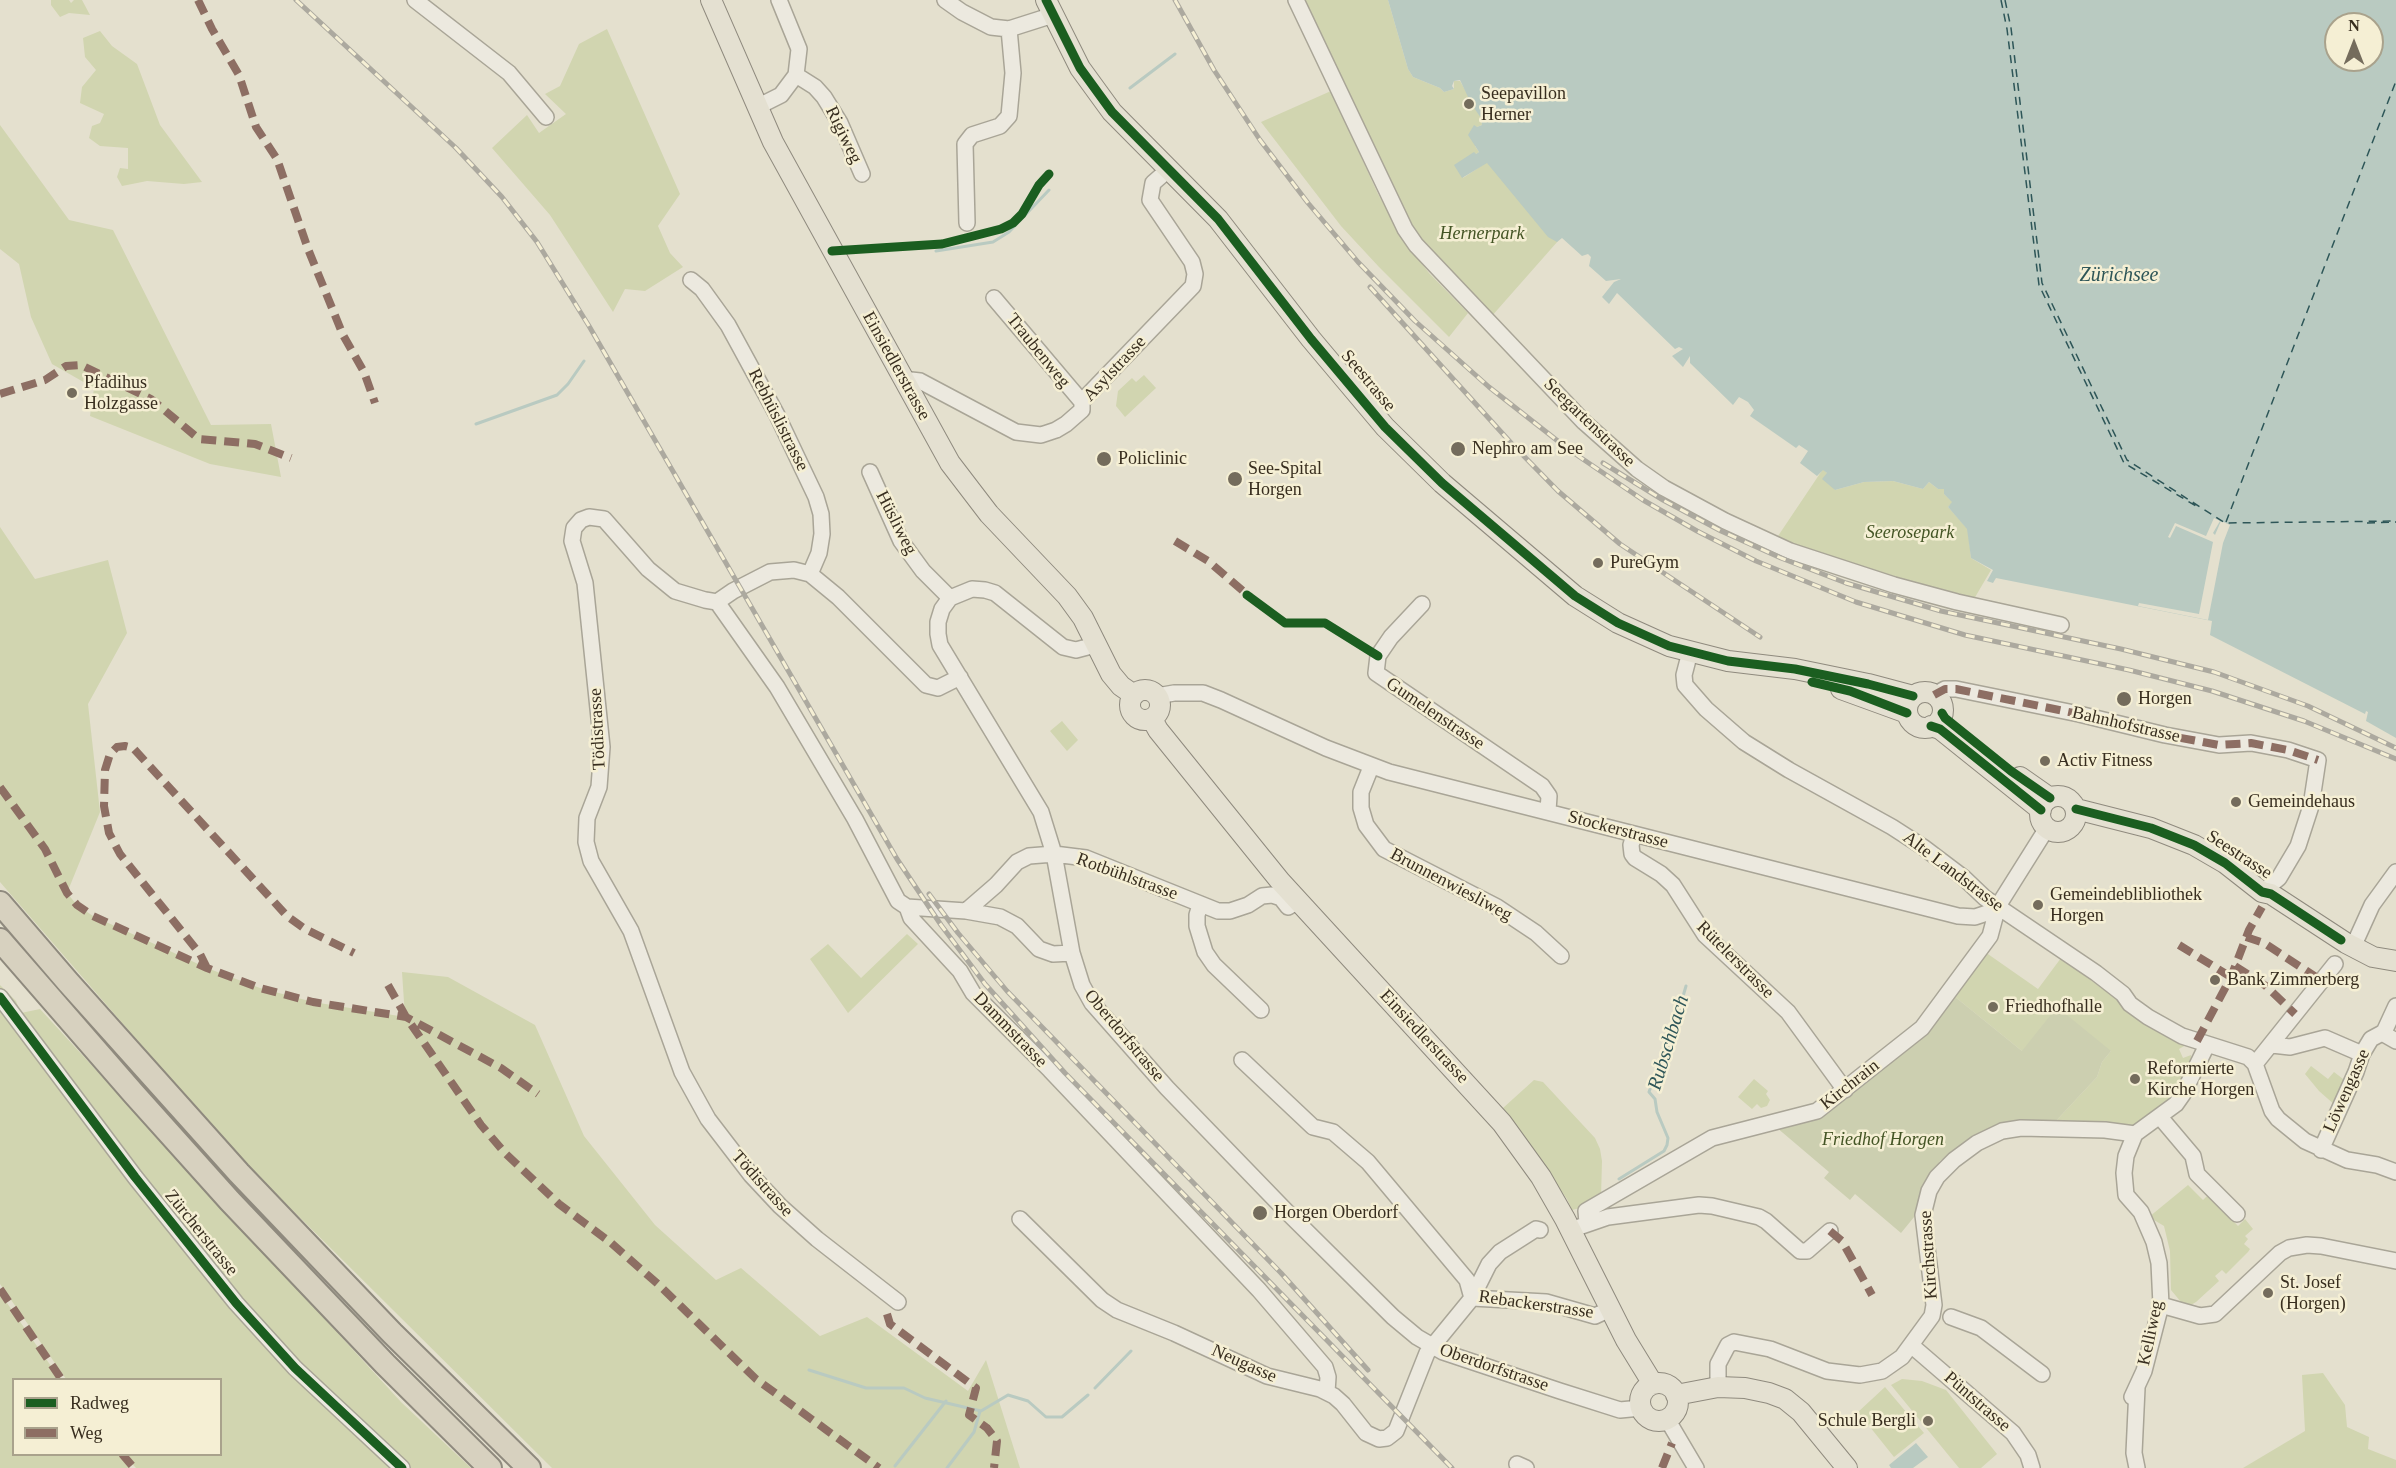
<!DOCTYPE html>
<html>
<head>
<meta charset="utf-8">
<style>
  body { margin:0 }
  #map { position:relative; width:2396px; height:1468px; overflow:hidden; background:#e4e0ce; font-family:Georgia,serif }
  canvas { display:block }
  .legend { position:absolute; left:12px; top:1378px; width:210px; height:78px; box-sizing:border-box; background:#f5efd4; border:2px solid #a9a28c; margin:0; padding:8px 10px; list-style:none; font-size:18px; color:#382e1f }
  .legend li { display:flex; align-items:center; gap:12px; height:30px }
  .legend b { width:30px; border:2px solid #a9a28c }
  .north { position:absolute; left:2324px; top:12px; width:60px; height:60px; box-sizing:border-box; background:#f5efd4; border:2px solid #a9a28c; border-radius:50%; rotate:0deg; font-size:16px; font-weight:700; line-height:24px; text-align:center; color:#382e1f }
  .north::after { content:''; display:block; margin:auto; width:21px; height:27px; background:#746c5c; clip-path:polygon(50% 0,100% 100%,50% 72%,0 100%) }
</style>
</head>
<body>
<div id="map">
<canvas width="2396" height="1468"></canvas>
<ul class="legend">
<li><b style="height:8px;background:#1b5e20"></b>Radweg</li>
<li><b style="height:8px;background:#8d6e63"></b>Weg</li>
</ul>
<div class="north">N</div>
</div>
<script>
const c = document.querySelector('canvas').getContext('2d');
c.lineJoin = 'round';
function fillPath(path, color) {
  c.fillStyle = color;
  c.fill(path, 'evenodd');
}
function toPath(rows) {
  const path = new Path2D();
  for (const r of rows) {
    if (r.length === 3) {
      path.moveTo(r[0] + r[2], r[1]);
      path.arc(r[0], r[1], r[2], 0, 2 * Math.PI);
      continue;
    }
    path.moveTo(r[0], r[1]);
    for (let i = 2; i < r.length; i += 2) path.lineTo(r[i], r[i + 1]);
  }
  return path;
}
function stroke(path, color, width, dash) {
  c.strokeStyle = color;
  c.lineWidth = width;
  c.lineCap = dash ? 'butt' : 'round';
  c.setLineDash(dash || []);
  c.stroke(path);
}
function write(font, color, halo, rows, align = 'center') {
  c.font = font + ' Georgia,serif';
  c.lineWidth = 5;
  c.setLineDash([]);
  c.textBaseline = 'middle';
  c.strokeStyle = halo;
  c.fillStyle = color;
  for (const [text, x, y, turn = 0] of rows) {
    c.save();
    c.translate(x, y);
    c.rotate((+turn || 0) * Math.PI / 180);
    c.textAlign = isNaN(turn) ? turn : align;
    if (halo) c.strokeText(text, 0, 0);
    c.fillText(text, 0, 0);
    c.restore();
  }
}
fillPath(toPath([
  [51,0,69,0,71,3,74,0,82,0,90,15,69,13,60,17,51,5],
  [1304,0,1388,0,1408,69,1413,77,1440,88,1444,92,1454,89,1454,81,1460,81,1481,117,1482,125,1477,127,1475,146,1479,152,1476,154,1463,178,1487,162,1558,241,1491,317,1418,237,1411,225],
  [607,29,680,194,658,226,670,253,683,267,645,291,625,289,613,312,550,215,492,148,527,115,539,133,566,114,545,94,560,86,579,44],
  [100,31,112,46,137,64,160,125,202,182,184,184,147,181,122,186,117,177,120,168,128,169,128,148,100,146,89,138,92,126,100,123,104,114,80,103,82,87,96,70,85,57,83,38],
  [1331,91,1378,194,1405,242,1429,273,1468,313,1449,337,1379,267,1341,226,1261,122],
  [0,125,69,220,113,230,211,425,271,424,281,477,210,464,90,416,94,388,52,364,31,317,19,264,0,249],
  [1144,375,1156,388,1125,417,1116,406,1118,391,1132,378,1136,382],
  [1823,469,1827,473,1835,490,1864,482,1893,481,1923,489,1929,482,1938,489,1944,489,1944,494,1953,502,1948,507,1968,529,1971,558,1991,570,1974,599,1793,547,1776,539],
  [0,527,35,579,108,560,127,633,88,704,100,812,67,893,77,905,93,916,207,968,260,988,313,1002,405,1017,402,972,448,977,535,1025,584,1136,655,1225,716,1280,741,1268,820,1336,867,1317,968,1391,986,1360,1020,1468,552,1468,234,1152,0,882],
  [1062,721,1078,740,1067,751,1050,731],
  [907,934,918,944,848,1013,810,959,828,944,861,978],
  [1985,952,2038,989,2061,958,2143,1019,2186,1045,2179,1049,2183,1058,2191,1055,2190,1077,2157,1116,2129,1128,2054,1123,2097,1077,2102,1062,2111,1051,2022,1051,1954,996],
  [0,985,16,1001,21,1013,40,1009,401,1402,471,1468,136,1468,124,1455,220,1454,220,1380,66,1379,0,1284],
  [2311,1066,2328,1079,2334,1072,2347,1082,2336,1106,2319,1091,2305,1074],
  [1754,1079,1768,1091,1766,1094,1770,1100,1767,1106,1761,1108,1757,1104,1752,1109,1738,1097],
  [1534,1080,1543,1082,1595,1138,1600,1149,1602,1161,1601,1197,1580,1208,1572,1210,1567,1199,1503,1108],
  [2188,1185,2203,1200,2208,1195,2238,1226,2245,1219,2253,1229,2245,1236,2248,1239,2244,1244,2250,1249,2248,1252,2226,1274,2222,1270,2215,1276,2219,1281,2196,1302,2186,1308,2171,1290,2170,1251,2164,1226,2149,1217],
  [0,1293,60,1379,14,1380,14,1454,118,1455,130,1468,0,1468],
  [2323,1373,2345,1405,2347,1427,2369,1437,2368,1449,2396,1460,2396,1468,2243,1468,2305,1431,2302,1375],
  [1902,1379,1922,1381,1946,1390,1997,1454,1981,1468,1959,1468,1891,1385],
  [1885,1387,1924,1433,1894,1457,1858,1412]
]), '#d1d5b0');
fillPath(toPath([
  [1954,996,2022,1051,2057,1007,2111,1051,2102,1062,2097,1077,2054,1123,2016,1125,1973,1137,1940,1161,1924,1188,1919,1211,1901,1233,1855,1194,1850,1200,1824,1178,1829,1172,1776,1127,1820,1114,1918,1035]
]), '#cccfb0');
fillPath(toPath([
  [1388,0,2396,0,2396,738,2366,721,2368,712,2366,711,2365,714,2210,635,2212,621,1996,578,1993,583,1987,581,1993,570,1971,558,1967,529,1948,507,1952,502,1944,494,1944,489,1938,489,1929,482,1923,489,1893,481,1864,482,1835,490,1822,479,1827,473,1823,470,1817,476,1800,463,1808,451,1799,445,1796,448,1750,416,1754,410,1748,402,1739,397,1733,405,1690,363,1690,356,1683,367,1672,356,1683,349,1679,347,1675,349,1617,293,1609,304,1602,297,1614,282,1621,279,1606,281,1589,266,1591,257,1588,254,1582,256,1562,238,1557,242,1548,237,1487,163,1462,178,1454,165,1474,152,1476,154,1479,152,1468,135,1474,125,1477,127,1482,125,1481,118,1472,105,1467,107,1463,100,1468,97,1460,80,1454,81,1452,86,1454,89,1444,92,1440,88,1413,77,1408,69],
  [2336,24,2372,24,2372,60,2336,60],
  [1916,1443,1928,1457,1913,1468,1891,1468,1889,1465]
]), '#b9cac1');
fillPath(toPath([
  [2214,518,2220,521,2213,533,2215,535,2221,521,2230,525,2223,543,2208,620,2138,606,2139,603,2199,614,2213,542,2176,526,2170,538,2168,537,2175,523,2206,536]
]), '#e4e0ce');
stroke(toPath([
  [1130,88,1175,54],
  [936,251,993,242,1009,232,1049,190],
  [476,424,557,395,568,384,584,361],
  [1619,1179,1664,1151,1667,1145,1668,1138,1657,1112,1655,1099,1649,1092,1656,1072,1666,1055,1686,986],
  [809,1370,866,1388,904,1388,925,1398,981,1411,1008,1395,1028,1401,1046,1417,1062,1417,1088,1395],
  [1095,1388,1131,1351],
  [895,1466,946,1401],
  [947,1468,974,1432,980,1411]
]), '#b9cac1', 3);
stroke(toPath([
  [2001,0,2007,29,2039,285,2124,463,2196,506],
  [2005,0,2011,28,2042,283,2127,460,2225,523,2396,521],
  [2226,522,2396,81],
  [2367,523,2396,522]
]), '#2e5658', 1.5, [8, 6]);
const minor = toPath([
  [415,0,509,73,546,117],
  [945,0,962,12,991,27,1009,29,1053,15],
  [1296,0,1405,229,1416,245,1584,422,1637,469,1664,488,1725,521,1790,551,1894,585,1957,602,2061,625],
  [796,75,815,87,824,97,840,123,862,174],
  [757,107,781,95,796,75,799,49,779,0],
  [967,223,965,144,972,135,1000,126,1009,116,1013,73,1009,29],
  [691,280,702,289,728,325,777,415,816,497,821,514,822,534,819,553,810,574],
  [994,298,1082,402],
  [906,383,911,380,920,381,1016,432,1041,435,1056,430,1066,424,1082,410,1082,402,1087,396,1193,286,1195,274,1192,262,1150,200,1153,183,1169,169],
  [870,472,901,541,923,571,950,598],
  [717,602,777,687,855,819,898,901,907,907,911,918,960,971,973,993,1050,1070,1259,1290,1325,1367,1328,1377,1327,1392],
  [1422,604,1391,637,1378,656,1376,673,1542,786,1549,796,1548,811],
  [1095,645,1076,650,1063,647,995,593,985,590,972,589,950,598,942,609,938,622,938,634,940,645,1041,812,1054,854,1072,953,1082,985,1092,1003,1167,1088,1287,1212,1393,1317,1417,1337,1443,1352,1560,1391,1620,1410,1641,1408],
  [1690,652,1684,675,1685,685,1706,709,1744,742,1789,770,1892,827,1923,847,1964,878,1985,898,2096,973,2123,994,2130,1004,2148,1017,2182,1036,2248,1057,2255,1064,2272,1111,2278,1119,2305,1141,2347,1160,2377,1165,2396,1172],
  [1934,695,1945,689,1956,689,2079,714,2165,735,2219,745,2251,743,2288,750,2318,760,2311,806,2298,846,2279,878,2262,892],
  [1157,696,1174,693,1203,693,1221,700,1326,748,1389,772,1958,916,1975,917,1987,913,1998,906,2047,828],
  [1371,767,1361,792,1361,808,1366,825,1384,849,1497,907,1536,933,1561,956],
  [1634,835,1631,845,1632,854,1635,858,1661,874,1673,885,1705,935,1788,1012,1845,1090],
  [1200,905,1197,915,1197,926,1205,952,1214,965,1261,1010],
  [907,907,966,911,1000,917,1017,926,1039,949,1053,954,1072,953],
  [966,911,996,885,1017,862,1029,856,1054,854,1086,858,1218,911,1230,911,1248,905,1262,896,1272,895,1281,898,1288,907,1298,901],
  [2353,947,2372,905,2396,872],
  [0,997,135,1177,236,1303,295,1368,402,1468],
  [2382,1033,2396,1041],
  [2272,1045,2290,1047,2325,1038,2362,1054],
  [1242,1060,1313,1127,1333,1132,1368,1162,1467,1280,1472,1298,1546,1302,1595,1316,1610,1309],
  [2255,1064,2335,964],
  [2160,1117,2193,1156,2197,1174,2237,1214],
  [2321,1150,2356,1072,2362,1054,2371,1039,2384,1032,2396,1006],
  [1020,1219,1102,1300,1117,1310,1174,1333,1267,1376,1320,1389,1334,1396,1343,1404,1366,1433,1379,1439,1387,1438,1396,1431,1427,1353,1472,1298,1489,1264,1500,1252,1536,1229,1540,1230],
  [1587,1223,1586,1211,1712,1138,1817,1111,1922,1028,1990,936,1998,906],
  [1579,1227,1608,1217,1699,1205,1712,1206,1759,1217,1766,1221,1800,1251,1807,1251,1830,1231],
  [898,1302,817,1239,780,1206,751,1175,708,1119,682,1072,631,931,591,861,586,842,587,818,599,787,602,747,585,583,572,541,574,528,581,520,589,517,604,519,648,569,675,591,705,600,717,602,733,591,770,572,794,570,810,574,838,597,926,685,938,688,960,677],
  [2161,1305,2200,1316,2215,1314,2280,1253,2289,1248,2307,1245,2321,1246,2396,1261],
  [1951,1317,1981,1328,2042,1374],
  [1911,1345,2013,1433,2028,1455,2032,1468],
  [1718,1387,1718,1364,1728,1345,1734,1342,1770,1349,1827,1371,1860,1375,1882,1371,1902,1357,1932,1316,1934,1305,1923,1215,1929,1191,1937,1177,1954,1160,1977,1143,2002,1131,2021,1128,2105,1130,2135,1134],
  [2132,1397,2144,1371,2161,1305,2159,1263,2154,1242,2141,1212,2126,1195,2124,1173,2126,1156,2135,1134,2176,1104,2183,1094,2207,1045],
  [1667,1419,1696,1468],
  [1517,1464,1526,1468],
  [2137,1468,2134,1453,2137,1388]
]);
const major = toPath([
  [711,0,773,142,950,463,989,514,1067,596,1083,618,1111,674,1121,686,1134,695],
  [1046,0,1080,68,1112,112,1218,219,1311,339,1385,427,1442,483,1575,596,1618,623,1669,646,1728,661,1795,669,1868,684,1913,696],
  [1841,689,1907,713],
  [1145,705,15],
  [1925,710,18],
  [1152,719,1158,730,1280,881,1502,1123,1541,1177,1565,1219,1626,1340,1653,1384],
  [1931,726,1940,729,2041,810],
  [2020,777,2050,798],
  [2058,814,18],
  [2076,809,2151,828,2194,845,2225,863,2262,892,2271,894,2346,943,2373,957,2396,961],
  [1659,1402,19],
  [1676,1395,1718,1387,1745,1388,1769,1393,1785,1399,1801,1412,1847,1468]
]);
const highway = toPath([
  [0,903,68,982,239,1173,392,1333,529,1468],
  [0,940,134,1094,230,1201,385,1364,490,1468]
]);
stroke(minor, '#a9a597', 18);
stroke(major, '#8f8a7e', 22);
stroke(highway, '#8f8a7e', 26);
stroke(minor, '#ece9df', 15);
stroke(major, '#e4e0d1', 20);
stroke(highway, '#d7d1bf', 22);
const rail = toPath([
  [296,0,456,148,502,197,537,242,589,326,897,859,941,925,985,984,1065,1073,1452,1468],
  [1175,0,1214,70,1260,140,1308,203,1358,262,1415,321,1489,387,1568,449,1643,500,1697,531,1756,561,1856,602,1965,635,2129,670,2212,691,2304,721,2396,759],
  [1370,287,1512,444,1558,491,1620,544,1760,637],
  [1603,463,1663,500,1721,531,1781,558,1846,583,1941,611,2121,649,2214,672,2308,706,2396,748],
  [929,894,958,933,1007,991,1281,1273,1368,1370]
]);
stroke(rail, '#aca99f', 5);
stroke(rail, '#f5efd4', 3, [9]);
stroke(toPath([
  [198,0,212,29,239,75,256,127,277,159,308,249,343,335,364,372,375,403],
  [0,394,45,380,66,366,81,365,151,399,199,439,255,444,291,458],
  [1175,541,1208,561,1250,597],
  [1934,695,1945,689,1956,689,2079,714,2165,735,2219,745,2251,743,2288,750,2318,760],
  [0,787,45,849,67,893,77,905,93,916,207,968,260,988,313,1002,406,1017,501,1068,538,1094],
  [2246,937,2264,943,2322,981],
  [2179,945,2231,977],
  [2235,966,2266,986,2295,1014],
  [207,968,200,954,120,854,109,833,104,806,105,770,110,754,117,747,125,746,133,748,287,916,305,929,354,953],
  [388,985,406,1017,481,1125,505,1153,559,1204,610,1242,659,1285,756,1379,879,1468],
  [2197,1041,2231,977,2249,930,2262,907],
  [1830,1231,1842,1241,1872,1295],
  [0,1289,62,1380],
  [887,1314,890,1324,976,1388,969,1415,987,1428,997,1441,994,1468],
  [122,1454,134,1468],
  [1662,1468,1672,1443]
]), '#8d6e63', 8, [15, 8]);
stroke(toPath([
  [1046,0,1080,68,1112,112,1218,219,1311,339,1385,427,1442,483,1575,596,1618,623,1669,646,1728,661,1795,669,1868,684,1913,696],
  [832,251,942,244,1001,229,1013,223,1022,214,1039,185,1049,174],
  [1247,595,1285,623,1325,623,1378,656],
  [1812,682,1850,691,1907,713],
  [1942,713,1945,718,2011,771,2050,798],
  [1931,726,1940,729,2041,810],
  [2076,809,2151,828,2194,845,2225,863,2262,892,2271,894,2341,940],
  [0,997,135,1177,236,1303,295,1368,402,1468]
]), '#1b5e20', 9);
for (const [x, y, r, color] of [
  [1469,104,6,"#746c5c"],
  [72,393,6,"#746c5c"],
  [1458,449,8,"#746c5c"],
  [1104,459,8,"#746c5c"],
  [1235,479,8,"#746c5c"],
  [1598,563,6,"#746c5c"],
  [2124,699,8,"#746c5c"],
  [2045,761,6,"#746c5c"],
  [2236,802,6,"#746c5c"],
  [2038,905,6,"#746c5c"],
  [2215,980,6,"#746c5c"],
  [1993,1007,6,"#746c5c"],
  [2135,1079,6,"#746c5c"],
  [1260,1213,8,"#746c5c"],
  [2268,1293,6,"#746c5c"],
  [1928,1421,6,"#746c5c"]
]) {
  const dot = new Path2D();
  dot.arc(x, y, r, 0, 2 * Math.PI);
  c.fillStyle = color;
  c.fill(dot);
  stroke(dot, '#f5efd4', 2);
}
write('18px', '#382e1f', '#f5efd4', [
  ["Seepavillon",1481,94],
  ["Herner",1481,115],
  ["Pfadihus",84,383],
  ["Holzgasse",84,404],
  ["Nephro am See",1472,449],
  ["Policlinic",1118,459],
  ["See-Spital",1248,469],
  ["Horgen",1248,490],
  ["PureGym",1610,563],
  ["Horgen",2138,699],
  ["Activ Fitness",2057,761],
  ["Gemeindehaus",2248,802],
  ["Gemeindeblibliothek",2050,895],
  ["Horgen",2050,916],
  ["Bank Zimmerberg",2227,980],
  ["Friedhofhalle",2005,1007],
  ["Reformierte",2147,1069],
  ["Kirche Horgen",2147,1090],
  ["Horgen Oberdorf",1274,1213],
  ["St. Josef",2280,1283],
  ["(Horgen)",2280,1304],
  ["Schule Bergli",1916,1421,"right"]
], 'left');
write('18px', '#382e1f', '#f5efd4', [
  ["Rigiweg",843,135,64],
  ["Traubenweg",1038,351,51],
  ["Einsiedlerstrasse",896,366,61],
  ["Asylstrasse",1115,369,-47],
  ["Seestrasse",1368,381,50],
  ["Rebhüslistrasse",778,420,63],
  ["Seegartenstrasse",1589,423,44],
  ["Hüsliweg",896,523,63],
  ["Gumelenstrasse",1435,714,34],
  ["Bahnhofstrasse",2126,725,13],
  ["Tödistrasse",598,729,-93],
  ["Stockerstrasse",1618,830,15],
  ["Seestrasse",2239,855,33],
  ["Alte Landstrasse",1953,872,37],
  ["Rotbühlstrasse",1127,877,20],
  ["Brunnenwiesliweg",1451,885,28],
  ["Rütelerstrasse",1735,960,45],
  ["Dammstrasse",1010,1030,46],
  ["Oberdorfstrasse",1124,1036,50],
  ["Einsiedlerstrasse",1424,1037,47],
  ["Kirchrain",1850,1085,-38],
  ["Löwengasse",2347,1091,-66],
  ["Tödistrasse",762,1184,48],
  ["Zürcherstrasse",201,1233,51],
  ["Kirchstrasse",1929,1255,-94],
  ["Rebackerstrasse",1536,1305,8],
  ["Kelliweg",2151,1333,-78],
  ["Neugasse",1244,1364,24],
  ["Oberdorfstrasse",1494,1368,19],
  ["Püntstrasse",1977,1402,41]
]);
write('italic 18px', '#445525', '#f5efd4', [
  ["Hernerpark",1482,234],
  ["Seerosepark",1910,533],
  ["Friedhof Horgen",1883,1140]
]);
write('italic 20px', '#2e5658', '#f5efd4', [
  ["Zürichsee",2119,276],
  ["Rubschbach",1669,1043,-73]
]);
</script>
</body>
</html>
